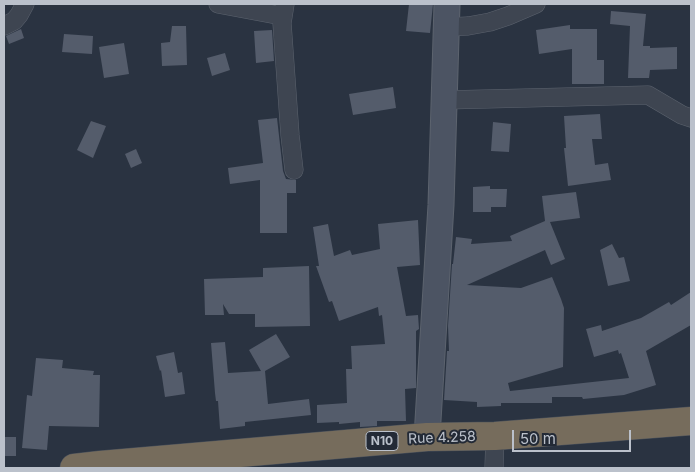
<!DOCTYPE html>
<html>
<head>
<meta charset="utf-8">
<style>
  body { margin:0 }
  #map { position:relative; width:695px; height:472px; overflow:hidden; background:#2a3341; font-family:Inter,sans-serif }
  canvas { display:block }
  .frame { position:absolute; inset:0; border:5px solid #bbc1cb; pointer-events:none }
  .scale { position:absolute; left:512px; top:430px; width:119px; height:22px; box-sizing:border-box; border:2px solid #bbc1cb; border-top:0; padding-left:6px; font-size:15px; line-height:18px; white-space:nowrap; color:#bbc1cb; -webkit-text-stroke:4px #232a36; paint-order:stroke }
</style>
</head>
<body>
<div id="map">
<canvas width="695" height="472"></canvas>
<div class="frame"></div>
<div class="scale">50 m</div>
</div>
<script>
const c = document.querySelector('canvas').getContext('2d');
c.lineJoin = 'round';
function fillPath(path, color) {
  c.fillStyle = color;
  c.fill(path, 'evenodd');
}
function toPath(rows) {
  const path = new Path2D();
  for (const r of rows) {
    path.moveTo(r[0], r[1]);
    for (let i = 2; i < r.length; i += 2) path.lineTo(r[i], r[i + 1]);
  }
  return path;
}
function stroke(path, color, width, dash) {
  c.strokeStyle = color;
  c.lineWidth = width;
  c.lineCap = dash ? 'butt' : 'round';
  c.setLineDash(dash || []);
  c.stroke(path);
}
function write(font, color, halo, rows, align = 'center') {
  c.font = font + ' Inter,sans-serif';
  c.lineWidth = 4;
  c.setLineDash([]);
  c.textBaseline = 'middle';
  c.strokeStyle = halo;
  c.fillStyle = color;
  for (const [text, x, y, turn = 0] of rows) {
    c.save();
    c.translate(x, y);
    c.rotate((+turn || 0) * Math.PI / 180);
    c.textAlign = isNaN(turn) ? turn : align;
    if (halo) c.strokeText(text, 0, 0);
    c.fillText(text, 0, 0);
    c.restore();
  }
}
fillPath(toPath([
  [409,4,433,4,430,33,406,31],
  [611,11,646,14,643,46,650,46,650,48,677,47,677,69,650,70,649,78,628,78,630,26,610,24],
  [570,25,570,29,597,29,597,60,604,60,604,84,572,84,572,49,539,54,536,30],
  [172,26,186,26,187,65,162,66,161,43,170,42],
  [21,29,24,38,9,44,6,36],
  [272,30,274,61,256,63,254,31],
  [64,34,93,36,92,54,62,52],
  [124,43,129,74,104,78,99,47],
  [225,53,230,70,212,76,207,58],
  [393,87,396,108,353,115,349,94],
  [600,114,602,139,592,139,595,165,608,163,611,180,568,186,564,148,566,148,564,116],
  [277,118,283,171,286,179,296,180,296,193,287,193,287,233,260,233,260,180,230,184,228,168,263,163,258,120],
  [91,121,106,126,93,158,77,150],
  [493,122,511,124,509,152,491,151],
  [136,149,142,163,131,168,125,154],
  [490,186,490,189,507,189,506,207,491,207,491,212,473,212,473,187],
  [576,192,580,218,550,222,565,259,551,265,545,250,467,285,521,288,552,277,561,299,564,308,563,367,508,383,510,391,629,378,621,353,619,354,618,350,594,357,586,329,601,325,602,331,641,318,669,302,671,305,691,292,691,325,646,351,656,385,624,395,583,399,582,397,552,397,552,403,501,403,501,406,477,407,477,402,444,400,447,351,449,351,448,326,452,264,453,264,456,237,472,239,471,244,512,241,510,236,545,221,542,196],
  [418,220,420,265,397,267,406,316,418,315,419,329,416,331,416,388,405,389,406,421,377,421,377,426,360,427,360,422,339,424,339,422,317,423,317,405,347,403,346,369,352,369,351,346,385,344,382,315,379,316,378,307,339,321,332,301,329,302,316,266,319,266,313,227,328,224,334,256,350,250,352,255,380,249,378,224],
  [612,244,619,258,624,257,630,281,608,286,600,250],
  [309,266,310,326,255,327,255,314,229,314,223,304,224,315,205,315,204,279,263,277,263,268],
  [276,334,290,357,265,371,268,404,309,399,311,415,245,422,245,426,220,429,218,401,216,401,215,393,211,343,225,342,228,373,261,371,249,350],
  [174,352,178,373,182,372,185,394,165,397,161,370,160,371,156,356],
  [36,358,63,360,62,368,94,371,93,375,100,375,99,427,49,426,47,450,22,448,27,395,32,396],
  [4,437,16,437,16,456,4,456]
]), '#545c6b');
const street = toPath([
  [218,4,282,16],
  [285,4,282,23,290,135,294,170],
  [4,26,14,21,19,15,25,4],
  [447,27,468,26,490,22,508,16,536,4],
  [445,100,648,95,682,115,691,118],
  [494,468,495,436]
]);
const secondary = toPath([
  [427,437,441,205,447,4]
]);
const highway = toPath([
  [74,468,100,465,427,437,495,436,691,421]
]);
stroke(street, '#5c636e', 19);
stroke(secondary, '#5c636e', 27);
stroke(highway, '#49505b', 29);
stroke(street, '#3e4551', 18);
stroke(secondary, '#4c5463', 25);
stroke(highway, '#766c5c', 28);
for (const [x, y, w] of [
  [382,441,32]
]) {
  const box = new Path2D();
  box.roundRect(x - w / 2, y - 9.5, w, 19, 4);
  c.fillStyle = '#232a36';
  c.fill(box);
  stroke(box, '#bbc1cb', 1);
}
write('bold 12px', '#bbc1cb', null, [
  ["N10",382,441]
]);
write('14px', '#bbc1cb', '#232a36', [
  ["Rue 4.258",442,438,-2]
]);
</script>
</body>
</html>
